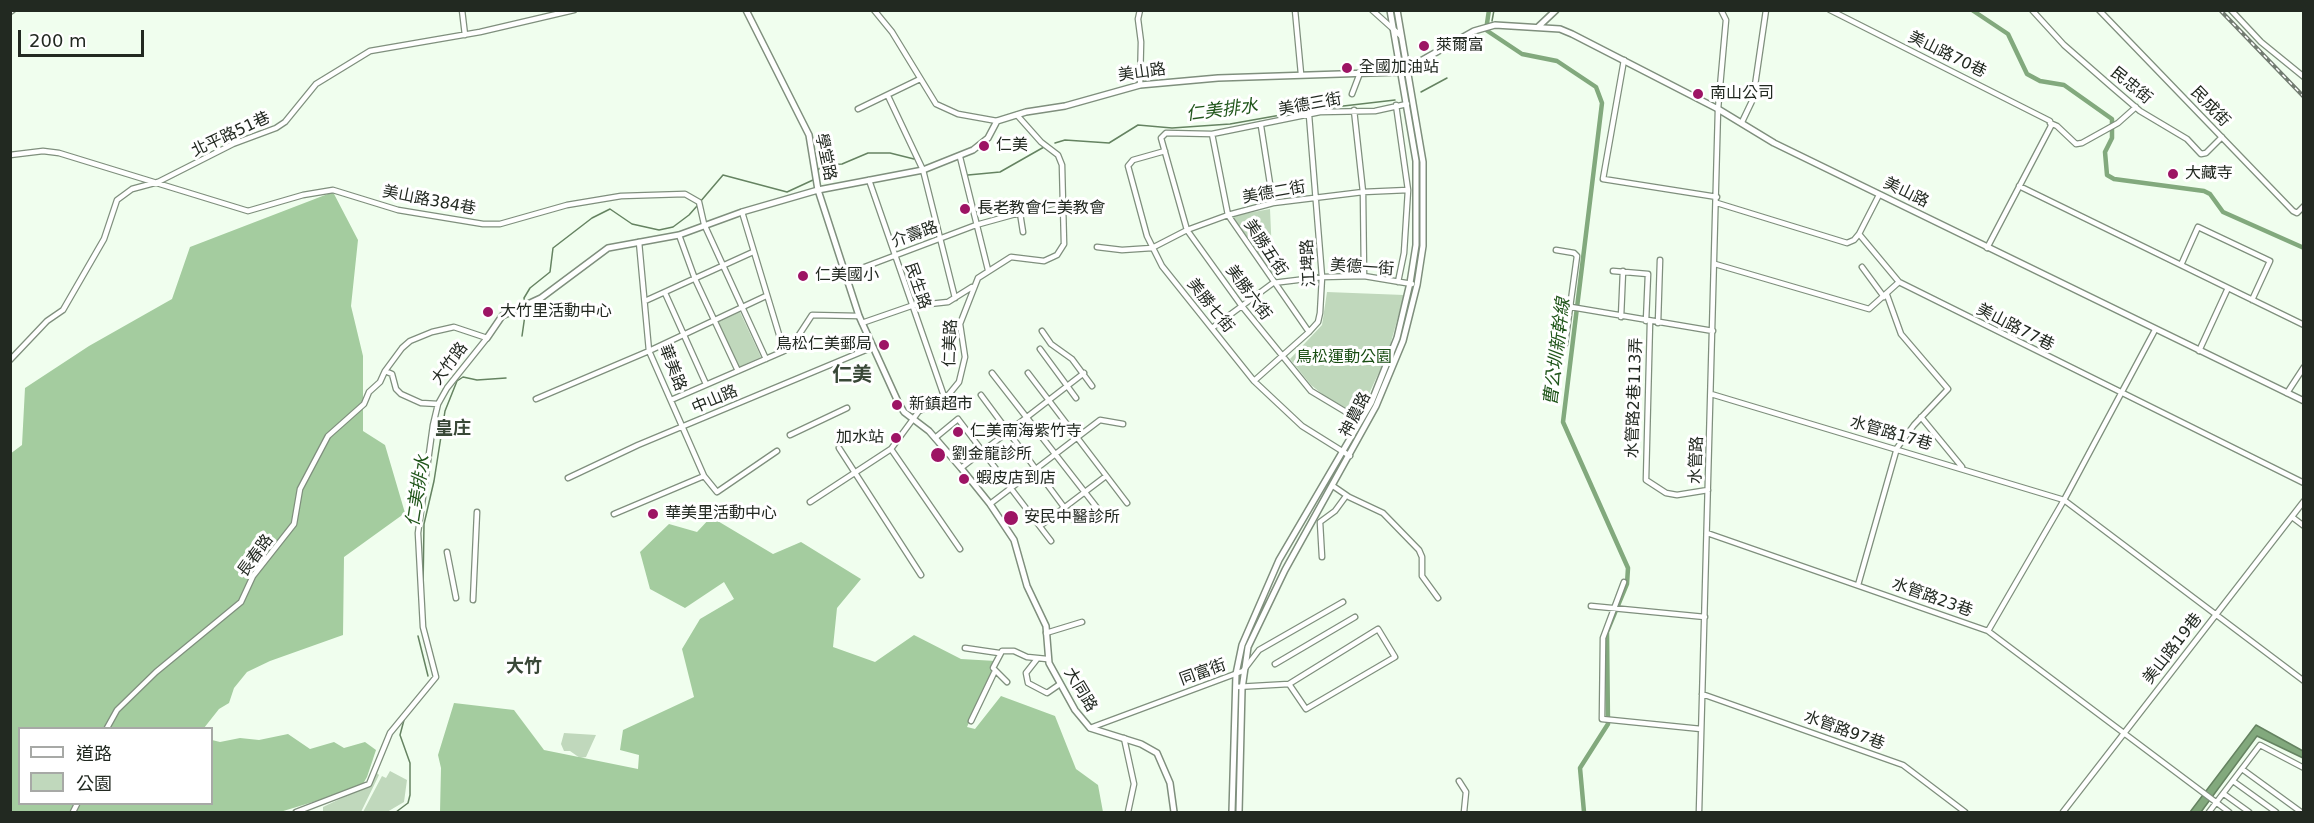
<!DOCTYPE html>
<html>
<head>
<meta charset="utf-8">
<style>
  body { margin:0 }
  #map { position:relative; width:2314px; height:823px; overflow:hidden; background:#f0feee; font-family:"DejaVu Sans","Noto Sans TC",sans-serif }
  canvas { display:block }
  .frame { position:absolute; inset:0; border:12px solid #222921; pointer-events:none }
  .legend { position:absolute; left:18px; top:727px; width:195px; height:78px; box-sizing:border-box; background:#fff; border:2px solid #a7a9a6; margin:0; padding:8px 10px; list-style:none; font-size:18px; color:#222921 }
  .legend li { display:flex; align-items:center; gap:12px; height:30px }
  .legend b { width:30px; border:2px solid #a7a9a6 }
  .scale { position:absolute; left:18px; top:30px; width:126px; height:27px; box-sizing:border-box; border:3px solid #222921; border-top:0; padding-left:8px; font-size:18px; line-height:21px; white-space:nowrap; color:#222921; -webkit-text-stroke:4px #fff; paint-order:stroke }
</style>
</head>
<body>
<div id="map">
<canvas width="2314" height="823"></canvas>
<div class="frame"></div>
<ul class="legend">
<li><b style="height:8px;background:#fff"></b>道路</li>
<li><b style="height:16px;background:#c0d8bc"></b>公園</li>
</ul>
<div class="scale">200 m</div>
</div>
<script>
const c = document.querySelector('canvas').getContext('2d');
c.lineJoin = 'round';
function fillPath(path, color) {
  c.fillStyle = color;
  c.fill(path, 'evenodd');
}
function toPath(rows) {
  const path = new Path2D();
  for (const r of rows) {
    path.moveTo(r[0], r[1]);
    for (let i = 2; i < r.length; i += 2) path.lineTo(r[i], r[i + 1]);
  }
  return path;
}
function stroke(path, color, width, dash) {
  c.strokeStyle = color;
  c.lineWidth = width;
  c.lineCap = dash ? 'butt' : 'round';
  c.setLineDash(dash || []);
  c.stroke(path);
}
function write(font, color, halo, rows, align = 'center') {
  c.font = font + ' "DejaVu Sans","Noto Sans TC",sans-serif';
  c.lineWidth = 6;
  c.setLineDash([]);
  c.textBaseline = 'middle';
  c.strokeStyle = halo;
  c.fillStyle = color;
  for (const [text, x, y, turn = 0] of rows) {
    c.save();
    c.translate(x, y);
    c.rotate((+turn || 0) * Math.PI / 180);
    c.textAlign = isNaN(turn) ? turn : align;
    if (halo) c.strokeText(text, 0, 0);
    c.fillText(text, 0, 0);
    c.restore();
  }
}
fillPath(toPath([
  [1270,209,1273,277,1232,216],
  [1327,292,1404,295,1388,353,1359,415,1326,397,1311,385,1290,359,1322,325],
  [740,312,761,357,739,367,718,322],
  [564,733,596,735,586,757,580,758,570,751,564,751,561,744],
  [375,766,379,768,377,773,379,775,361,812,323,812,323,807,369,785],
  [390,771,407,780,404,802,387,812,363,812,382,776,386,778]
]), '#c0d8bc');
fillPath(toPath([
  [333,192,358,240,351,306,363,356,363,431,385,445,405,513,344,557,343,635,270,661,247,672,234,688,229,703,219,709,204,728,20,728,20,804,212,804,212,740,220,742,240,738,259,740,288,734,310,749,334,742,344,748,365,742,376,750,367,777,363,784,346,792,280,812,11,812,10,454,22,445,25,388,89,346,172,299,190,247],
  [711,517,773,554,801,542,861,579,837,608,833,647,875,662,914,635,961,659,996,661,967,727,975,729,1001,696,1055,716,1076,769,1098,785,1103,812,440,812,441,768,438,755,454,703,514,710,544,750,638,769,639,755,620,750,623,730,694,697,682,649,700,619,734,599,724,582,685,608,650,589,640,552,669,524,697,532]
]), '#a4cc9f');
const water = toPath([
  [2256,725,2303,751,2303,758,2257,736,2201,812,2190,812,2256,725]
]);
fillPath(water, '#82a97d');
stroke(water, '#658361', 1.5);
stroke(toPath([
  [1492,21,1494,10],
  [1421,92,1447,78],
  [1055,143,1065,140,1109,143,1138,125,1172,128,1230,124,1309,110,1395,100],
  [818,170,822,165,842,164,868,153,890,153,914,159],
  [968,175,1000,172,1044,147],
  [700,202,723,175,787,192,813,180],
  [525,303,524,298,530,288,550,272,553,248,592,218,610,209,632,224,659,230,673,227,689,215,697,206],
  [522,336,526,308],
  [423,589,424,524,434,481,445,411,457,381,463,377,477,380,506,378],
  [418,636,428,676],
  [396,812,408,803,410,795,410,763,400,735,404,720]
]), '#658361', 1.5);
stroke(toPath([
  [1489,10,1486,30,1522,54,1557,61,1596,87,1602,103,1563,422,1628,568,1627,584,1607,632,1608,724,1580,768,1584,812],
  [1972,10,2008,34,2027,74,2040,81,2064,85,2112,119,2112,138,2105,152,2107,175,2114,179,2204,191,2210,194,2223,212,2304,248]
]), '#82a97d', 4.5);
const minor = toPath([
  [462,10,465,35],
  [874,10,892,32,936,104,958,114,997,121],
  [1140,10,1138,19,1141,42,1140,85],
  [1295,10,1301,74],
  [1372,10,1401,36],
  [1830,10,2050,121,2051,126,1987,248],
  [2032,10,2064,45,2112,87,2140,111,2187,139,2201,154,2206,153,2222,137],
  [2099,10,2293,211,2297,213,2304,206],
  [2231,10,2261,42,2304,77],
  [10,12,13,10],
  [1624,60,1603,179,1717,197],
  [1352,94,1360,73],
  [888,96,923,170,955,298],
  [1396,105,1408,190,1404,253,1398,282],
  [858,109,920,79],
  [1354,110,1363,192,1364,276],
  [1742,122,1753,99,1766,10],
  [2050,123,2057,126,2076,144,2082,143,2118,123,2136,107],
  [1261,126,1273,203],
  [1212,134,1228,215,1309,332],
  [1165,151,1133,160,1128,166,1147,236,1162,266,1254,381,1302,426,1350,456],
  [10,155,43,151,59,153,248,211,303,195,333,190,398,210,483,224,500,224,567,205,621,196,685,194,699,202,704,224,766,359],
  [960,157,988,270],
  [869,180,945,399],
  [2019,186,2304,325],
  [1879,195,1859,234,1899,282],
  [1717,203,1847,243,1854,240,1859,234],
  [742,212,784,351],
  [1020,213,1023,232],
  [679,235,695,279,738,371],
  [639,242,649,351,704,476,717,492,777,451],
  [1097,247,1122,250,1152,248,1187,230,1228,215,1273,203,1363,192,1408,190],
  [1556,250,1574,253,1577,256,1565,344],
  [1715,264,1869,309,1899,282,2304,483],
  [2181,265,2198,227,2270,261,2252,300],
  [1862,267,1884,297],
  [1613,271,1648,274,1646,321],
  [846,274,976,225,1063,201],
  [665,293,706,384],
  [645,301,753,252],
  [1565,306,1713,331],
  [1621,317,1623,271],
  [1650,322,1646,480,1666,493,1677,495,1708,490],
  [862,323,911,306,948,302,972,287],
  [1658,323,1660,260],
  [1212,328,1273,283,1322,277,1364,276,1412,284],
  [1042,331,1051,344,1072,359,1092,386],
  [1040,349,1076,398],
  [2199,351,2228,288],
  [10,360,47,321,63,310,104,239,117,200,132,189,158,182,233,144,276,128,285,122,316,84,370,51,480,32,574,10],
  [992,373,1101,513],
  [1028,373,1127,503],
  [1254,381,1309,332,1318,322,1320,313,1322,277,1309,115],
  [2287,393,2304,367],
  [1711,394,2064,500,2304,681],
  [981,395,1075,522],
  [536,399,649,351,766,296],
  [671,400,784,351,795,341,812,315,859,316],
  [1921,417,1962,467],
  [1356,418,1311,391,1241,305,1187,230,1161,138,1166,133,1212,134,1320,112,1375,111,1407,104],
  [790,435,847,408],
  [935,438,958,419,1051,541],
  [839,448,921,575],
  [891,449,960,549],
  [961,468,1084,373],
  [568,478,638,445,873,347],
  [1333,486,1349,497,1383,513,1419,550,1422,557,1422,576,1438,598],
  [810,502,891,449,919,411,945,399,959,382,965,357,960,324,978,278,1011,257,1044,261,1057,255,1064,244,1062,165,1058,155,1041,142,1017,115],
  [990,504,1100,420,1123,424],
  [614,514,704,476],
  [2292,517,2304,526],
  [1040,526,1106,476],
  [1707,533,1988,631,2229,812],
  [447,552,456,598],
  [1322,557,1320,522,1335,511,1346,496],
  [1624,582,1603,638,1602,719,1701,729],
  [1858,585,1897,448,1914,425,1948,389,1901,334,1887,295],
  [473,600,477,512],
  [1591,606,1705,617],
  [1988,631,2064,500,2155,330],
  [1046,633,1082,622],
  [965,648,999,653],
  [1037,659,1026,673,1028,683,1047,693,1060,684],
  [1275,664,1355,617],
  [1007,682,993,668,1002,651,1014,651,1027,657,1047,659],
  [1236,687,1289,684,1378,629,1395,657,1306,709,1289,684],
  [1702,694,1903,765,1965,812],
  [971,721,994,673],
  [107,728,117,710,156,672,241,602,253,576,294,524,300,489,328,436,364,404,369,392,380,382,385,371,392,374,396,389,401,394,421,403,438,404],
  [1090,728,1243,671,1259,650,1343,602],
  [1124,738,1134,784,1128,812],
  [2242,769,2301,812],
  [1459,781,1466,792,1464,812],
  [2233,781,2276,812],
  [2224,794,2249,812],
  [73,812,77,804],
  [296,812,369,784,390,733,436,677,423,627,418,533,433,425,438,404,447,388,487,338,454,327,432,332,410,341,402,348,385,371],
  [1699,812,1718,109,1726,20,1721,10],
  [2063,812,2304,501],
  [2209,812,2260,745,2304,768]
]);
const tertiary = toPath([
  [746,10,809,135,818,190,859,316,899,404,904,412,929,431,961,468,990,504,1014,540,1027,586,1046,626,1049,663,1075,710,1090,728,1141,744,1157,753,1170,783,1174,812],
  [1538,27,1556,10],
  [487,338,502,316,541,298,608,248,679,235,742,212,818,190,923,170,973,150,988,138,997,121,1026,112,1065,106,1140,85,1218,78,1401,72,1474,31,1495,25,1560,29,1572,34,1718,109,1774,143,2304,401],
  [1232,812,1236,674,1242,645,1279,560,1371,403,1397,338,1410,283,1416,245,1416,161,1390,10],
  [1239,812,1242,689,1248,647,1285,570,1376,406,1403,341,1417,285,1423,246,1423,162,1397,10]
]);
stroke(minor, '#7f8f7d', 7);
stroke(tertiary, '#7f8f7d', 8);
stroke(minor, '#fff', 4.5);
stroke(tertiary, '#fff', 5);
const rail = toPath([
  [2220,10,2304,97]
]);
stroke(rail, '#727c71', 4);
stroke(rail, '#fff', 1.5, [4.5]);
for (const [x, y, r, color] of [
  [1424,46,6,"#9d1464"],
  [1347,68,6,"#9d1464"],
  [1698,94,6,"#9d1464"],
  [984,146,6,"#9d1464"],
  [2173,174,6,"#9d1464"],
  [965,209,6,"#9d1464"],
  [803,276,6,"#9d1464"],
  [488,312,6,"#9d1464"],
  [884,345,6,"#9d1464"],
  [897,405,6,"#9d1464"],
  [958,432,6,"#9d1464"],
  [896,438,6,"#9d1464"],
  [938,455,8,"#9d1464"],
  [964,479,6,"#9d1464"],
  [653,514,6,"#9d1464"],
  [1011,518,8,"#9d1464"]
]) {
  const dot = new Path2D();
  dot.arc(x, y, r, 0, 2 * Math.PI);
  c.fillStyle = color;
  c.fill(dot);
  stroke(dot, '#fff', 2);
}
write('16px', '#222921', '#fff', [
  ["萊爾富",1436,46],
  ["全國加油站",1359,68],
  ["南山公司",1710,94],
  ["仁美",996,146],
  ["大藏寺",2185,174],
  ["長老教會仁美教會",977,209],
  ["仁美國小",815,276],
  ["大竹里活動中心",500,312],
  ["鳥松仁美郵局",872,345,"right"],
  ["新鎮超市",909,405],
  ["仁美南海紫竹寺",970,432],
  ["加水站",884,438,"right"],
  ["劉金龍診所",952,455],
  ["蝦皮店到店",976,479],
  ["華美里活動中心",665,514],
  ["安民中醫診所",1024,518]
], 'left');
write('16px', '#222921', '#fff', [
  ["美山路70巷",1947,55,26],
  ["美山路",1142,73,-8],
  ["民忠街",2131,86,39],
  ["美德三街",1310,105,-10],
  ["民成街",2210,107,46],
  ["北平路51巷",231,135,-25],
  ["學堂路",825,157,78],
  ["美德二街",1274,193,-10],
  ["美山路",1906,193,26],
  ["美山路384巷",429,201,11],
  ["介壽路",915,235,-20],
  ["美勝五街",1265,248,56],
  ["江埤路",1309,263,-93],
  ["美德一街",1362,268,4],
  ["民生路",917,286,71],
  ["美勝六街",1248,293,53],
  ["美勝七街",1210,306,51],
  ["美山路77巷",2015,328,27],
  ["仁美路",951,343,-88],
  ["大竹路",450,364,-53],
  ["華美路",672,368,69],
  ["水管路2巷113弄",1635,398,-88],
  ["中山路",715,400,-23],
  ["神農路",1356,415,-63],
  ["水管路17巷",1891,434,16],
  ["水管路",1697,460,-88],
  ["長春路",256,556,-54],
  ["水管路23巷",1932,598,20],
  ["美山路19巷",2173,649,-52],
  ["同富街",1203,673,-20],
  ["大同路",1080,690,59],
  ["水管路97巷",1844,731,20]
]);
write('16px', '#184d12', '#fff', [
  ["鳥松運動公園",1344,358]
]);
write('italic 18px', '#21561b', '#fff', [
  ["仁美排水",1222,111,-7],
  ["曹公圳新幹線",1558,352,-83],
  ["仁美排水",419,491,-81]
]);
write('bold 18px', '#394837', '#fff', [
  ["皇庄",453,429],
  ["大竹",524,667]
]);
write('bold 20px', '#394837', '#fff', [
  ["仁美",852,376]
]);
</script>
</body>
</html>
